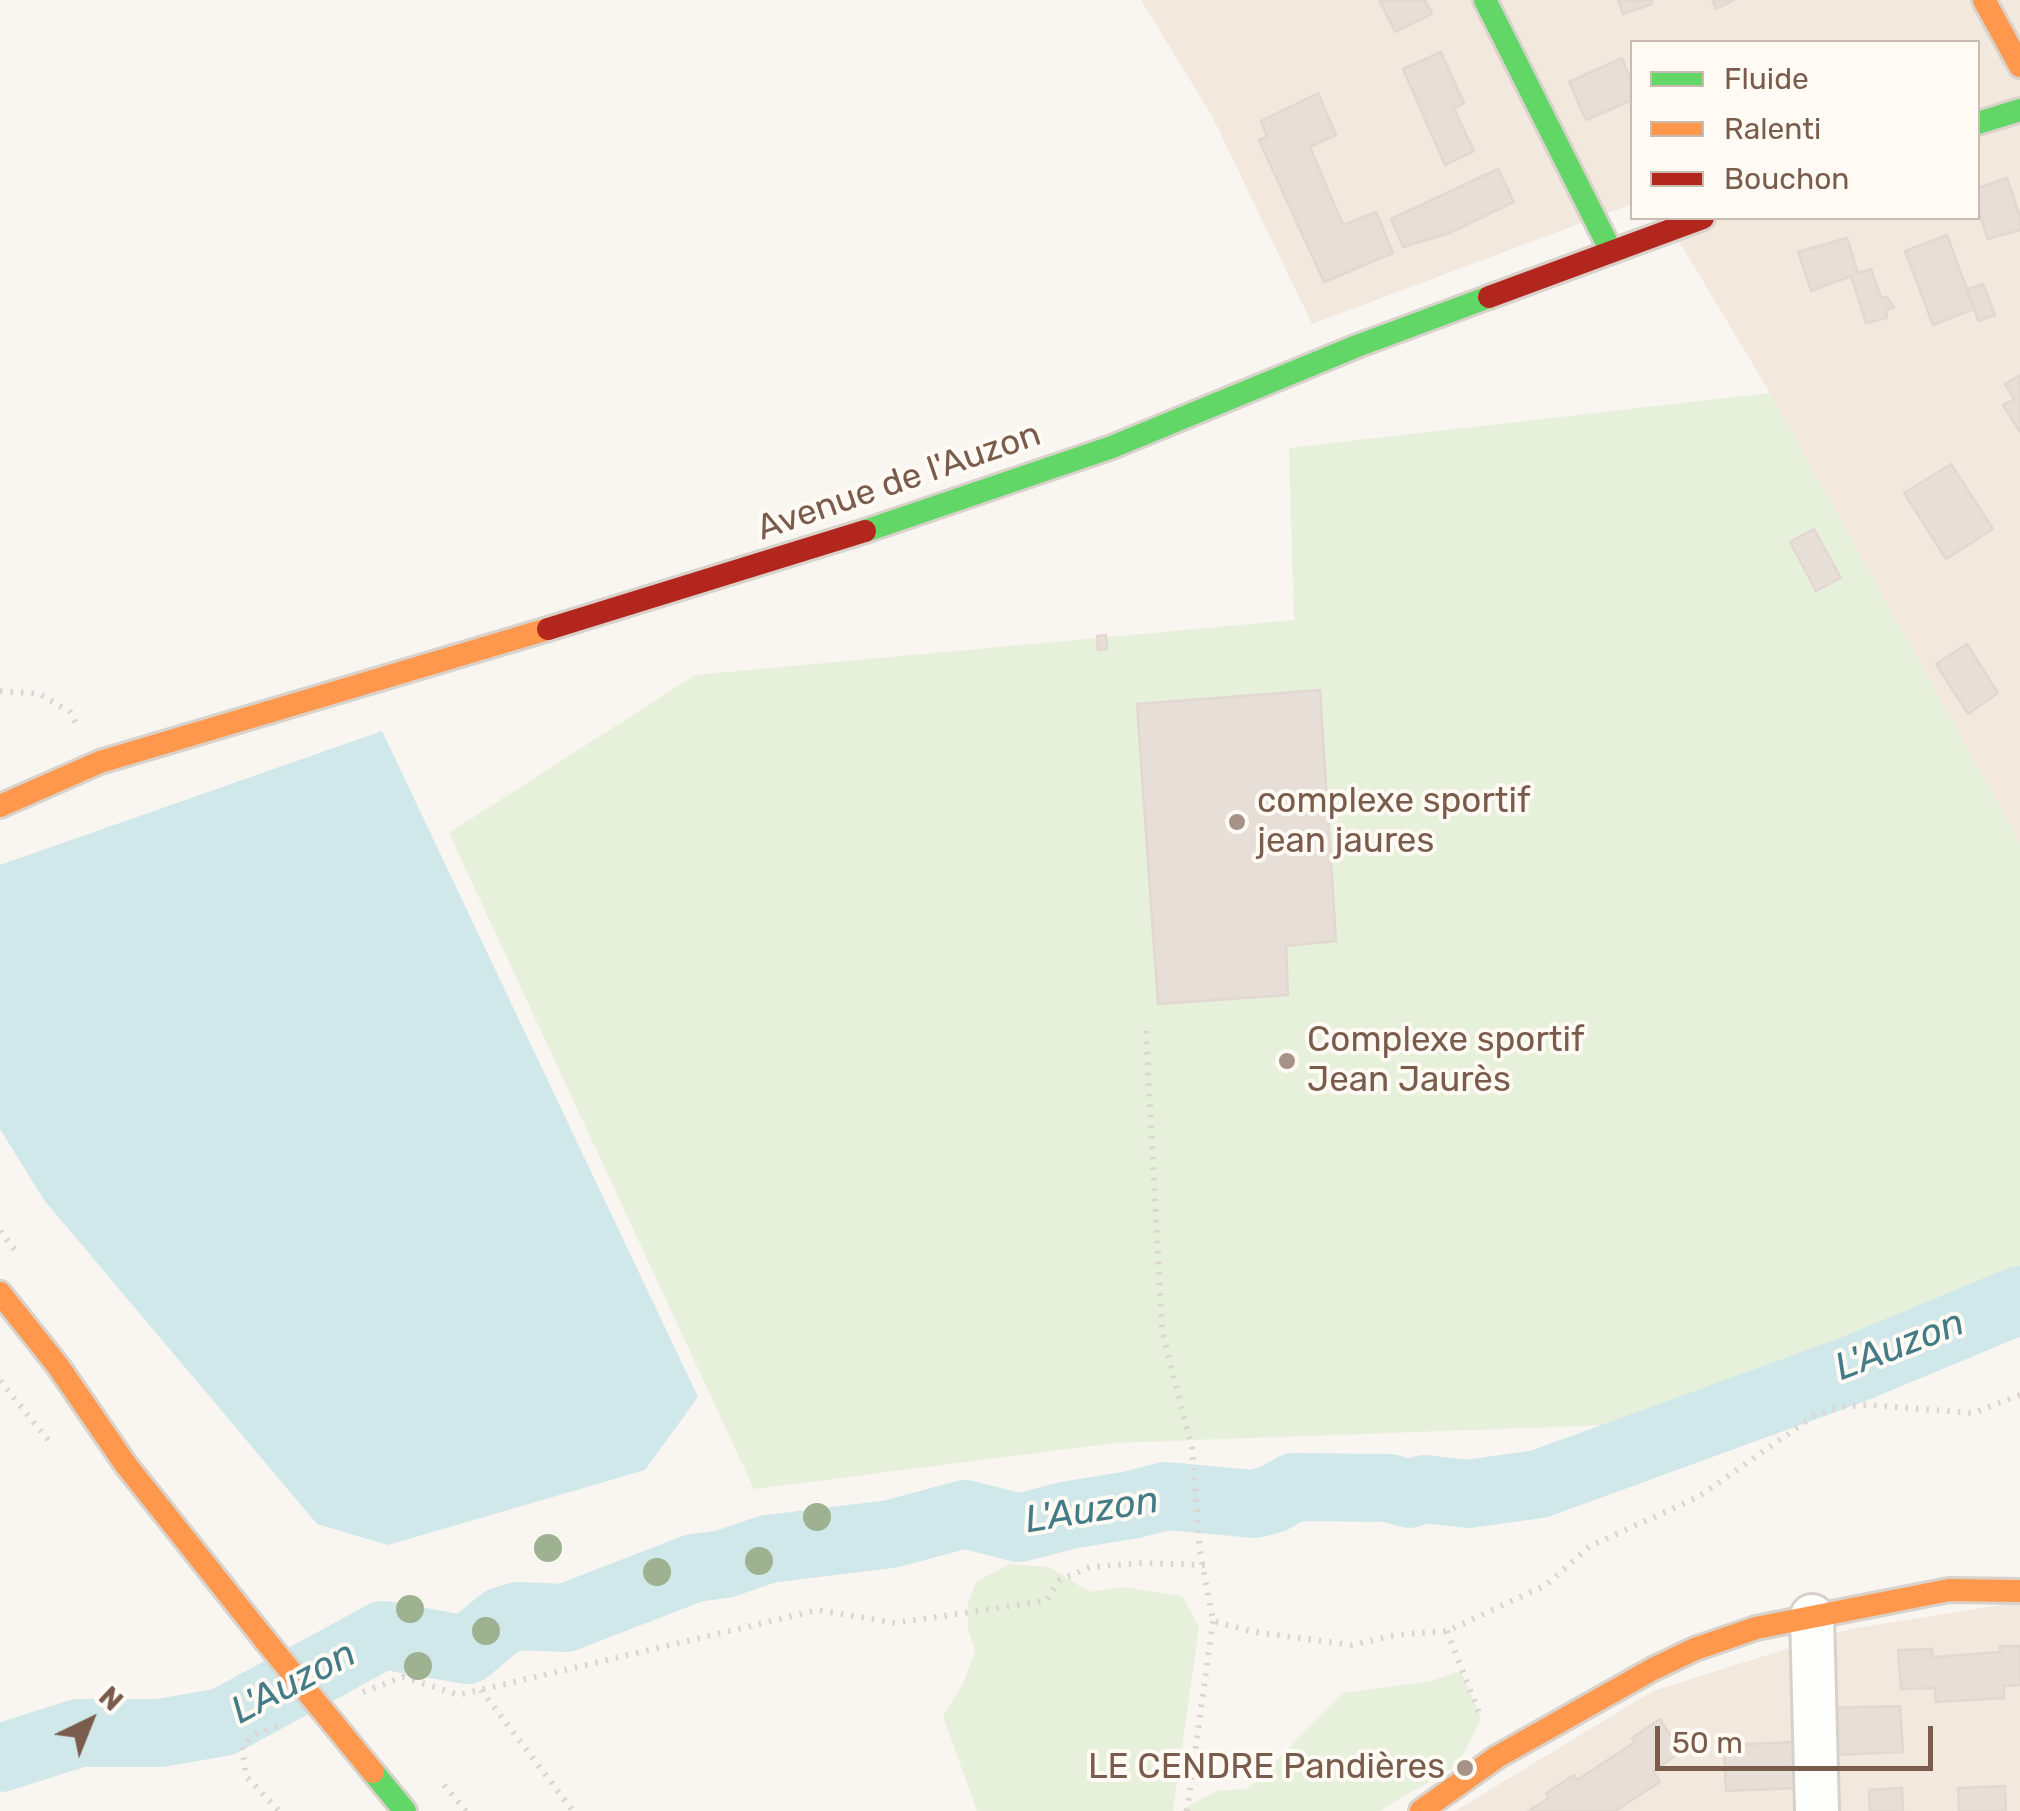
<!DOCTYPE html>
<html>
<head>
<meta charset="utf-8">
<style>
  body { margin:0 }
  #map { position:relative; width:2020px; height:1811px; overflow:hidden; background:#f9f5f0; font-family:Rubik,sans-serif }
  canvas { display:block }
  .legend { position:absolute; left:1630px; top:40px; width:350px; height:180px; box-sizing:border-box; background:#fffaf3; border:2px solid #cabbb1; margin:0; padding:12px 18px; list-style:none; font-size:30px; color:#7a5c4d }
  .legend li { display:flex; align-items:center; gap:20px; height:50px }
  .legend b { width:50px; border:2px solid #cabbb1 }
  .north { position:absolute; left:40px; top:1671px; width:100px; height:100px; -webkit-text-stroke:8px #fffaf3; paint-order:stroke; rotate:43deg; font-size:28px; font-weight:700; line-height:40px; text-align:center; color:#7a5c4d }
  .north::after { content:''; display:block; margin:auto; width:35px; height:45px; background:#7a5c4d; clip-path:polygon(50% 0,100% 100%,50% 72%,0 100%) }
  .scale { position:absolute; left:1655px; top:1726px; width:278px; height:45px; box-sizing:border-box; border:5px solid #7a5c4d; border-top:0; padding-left:12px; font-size:30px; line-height:35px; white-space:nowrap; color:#7a5c4d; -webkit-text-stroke:8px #fffaf3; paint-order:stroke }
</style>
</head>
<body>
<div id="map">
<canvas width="2020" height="1811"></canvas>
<ul class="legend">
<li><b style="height:12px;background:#63d668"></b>Fluide</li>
<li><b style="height:12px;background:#ff974d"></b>Ralenti</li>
<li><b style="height:12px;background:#b3261e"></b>Bouchon</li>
</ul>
<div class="north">N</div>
<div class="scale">50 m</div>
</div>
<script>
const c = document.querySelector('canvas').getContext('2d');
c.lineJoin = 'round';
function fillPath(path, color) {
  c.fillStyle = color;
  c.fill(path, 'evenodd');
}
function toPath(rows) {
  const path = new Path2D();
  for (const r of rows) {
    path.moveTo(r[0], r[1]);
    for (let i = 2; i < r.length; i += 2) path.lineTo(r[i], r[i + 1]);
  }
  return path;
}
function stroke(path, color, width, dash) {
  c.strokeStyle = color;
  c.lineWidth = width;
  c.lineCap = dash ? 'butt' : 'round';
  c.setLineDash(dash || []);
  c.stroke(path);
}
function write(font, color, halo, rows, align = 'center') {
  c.font = font + ' Rubik,sans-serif';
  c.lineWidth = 8;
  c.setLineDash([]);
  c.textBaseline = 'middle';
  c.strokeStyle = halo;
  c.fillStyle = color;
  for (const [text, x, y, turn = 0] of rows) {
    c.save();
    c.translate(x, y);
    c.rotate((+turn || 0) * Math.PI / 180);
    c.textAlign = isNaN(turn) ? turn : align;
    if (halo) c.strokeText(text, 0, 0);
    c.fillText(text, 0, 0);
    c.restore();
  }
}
fillPath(toPath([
  [1141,0,2020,0,2020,843,1770,393,1665,218,1978,218,1978,42,1632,42,1632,204,1312,324,1212,116],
  [2020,1602,2020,1811,1455,1811,1653,1691,1850,1629]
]), '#f2e8de');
fillPath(toPath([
  [1770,393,2020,843,2020,1279,1663,1423,1115,1443,754,1489,449,833,695,675,1294,620,1289,448],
  [1009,1564,1050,1567,1089,1592,1122,1587,1182,1596,1199,1627,1173,1811,977,1811,943,1716,964,1682,975,1650,968,1630,968,1603,976,1582],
  [1461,1671,1481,1718,1458,1765,1379,1811,1180,1811,1216,1791,1248,1789,1344,1693,1431,1681]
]), '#e7f0db');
fillPath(toPath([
  [382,731,698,1397,645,1470,388,1545,317,1524,44,1200,0,1129,0,865]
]), '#d0e8ea');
stroke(toPath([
  [0,1758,79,1733,160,1733,223,1722,383,1635,467,1650,502,1621,518,1616,565,1618,694,1568,724,1564,768,1549,891,1534,965,1514,1019,1528,1069,1515,1131,1505,1166,1496,1254,1504,1273,1499,1294,1487,1389,1488,1409,1494,1424,1489,1468,1494,1539,1484,1854,1369,2020,1300]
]), '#d0e8ea', 68);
const building = toPath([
  [1379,0,1425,0,1432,14,1395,32,1379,0],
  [1618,0,1651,0,1652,4,1623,14,1618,0],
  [1712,0,1734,0,1716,9,1712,0],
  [1441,52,1464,103,1454,109,1474,151,1445,165,1403,69,1441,52],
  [1622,58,1632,84,1632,100,1586,120,1569,82,1622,58],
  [1318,93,1336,135,1310,147,1343,225,1376,212,1393,253,1324,282,1259,140,1267,137,1261,121,1318,93],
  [1498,169,1514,202,1450,233,1403,247,1391,219,1498,169],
  [2007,178,2020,217,2020,230,1988,239,1980,216,1978,216,1978,188,2007,178],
  [1947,235,1974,309,1933,325,1905,251,1947,235],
  [1847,238,1858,273,1871,269,1881,297,1887,297,1894,307,1886,310,1887,318,1866,323,1851,276,1811,291,1798,252,1847,238],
  [1983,284,1995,315,1978,321,1968,289,1983,284],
  [2020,375,2020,432,2003,405,2014,399,2005,384,2020,375],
  [1951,464,1993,529,1946,559,1904,493,1951,464],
  [1814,529,1841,578,1816,591,1790,542,1814,529],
  [1106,635,1107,649,1098,650,1097,636,1106,635],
  [1967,644,1998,693,1968,714,1936,664,1967,644],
  [1320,690,1336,941,1286,946,1288,995,1158,1004,1137,704,1320,690],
  [2000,1646,2020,1646,2020,1685,2004,1686,2004,1698,1936,1702,1935,1688,1901,1689,1898,1650,1932,1649,1933,1657,2000,1652,2000,1646],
  [1900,1706,1903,1752,1832,1755,1829,1708,1900,1706],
  [1660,1719,1681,1752,1653,1771,1660,1782,1615,1811,1528,1811,1549,1798,1546,1793,1574,1775,1577,1780,1635,1742,1632,1738,1660,1719],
  [1796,1742,1797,1788,1726,1791,1724,1745,1796,1742],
  [2005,1786,2006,1811,1959,1811,1958,1788,2005,1786],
  [1902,1788,1903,1811,1870,1811,1869,1790,1902,1788]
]);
fillPath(building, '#e6ded7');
stroke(building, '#e2d8d2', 2.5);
const street = toPath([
  [1812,1616,1817,1811]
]);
const fast = toPath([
  [1485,0,1610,249],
  [1978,123,2020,110],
  [865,531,1112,447,1357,346,1489,297],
  [373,1772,405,1811]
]);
const slow = toPath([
  [1984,0,2020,66],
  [0,806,100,762,548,629],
  [0,1293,58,1366,126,1465,265,1640],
  [1421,1811,1497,1757,1653,1669,1695,1649,1756,1628,1949,1590,2020,1591]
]);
const jam = toPath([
  [1489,297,1703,218],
  [548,629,865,531]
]);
stroke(street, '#d7d1cb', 48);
stroke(fast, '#d9d2cb', 28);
stroke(slow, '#d9d2cb', 28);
stroke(jam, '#d9d2cb', 28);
stroke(toPath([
  [0,691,40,694,70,712,76,723],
  [1146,1031,1162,1330,1192,1448,1200,1552,1213,1621,1254,1632,1352,1645,1396,1635,1447,1631,1546,1585,1590,1546,1698,1497,1814,1416,1839,1407,1869,1405,1973,1413,2020,1395],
  [0,1231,15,1250],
  [0,1381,53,1446],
  [1447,1631,1481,1718],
  [481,1690,573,1811],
  [363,1692,403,1677,459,1695,818,1610,895,1623,1046,1601,1060,1580,1090,1567,1142,1563,1205,1565],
  [277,1726,256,1734,242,1746,246,1776,279,1811],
  [444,1785,466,1811],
  [1187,1811,1213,1621]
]), '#dcd5d0', 6, [2.5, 8]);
stroke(street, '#fefefd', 42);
stroke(fast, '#63d668', 22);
stroke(slow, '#ff974d', 22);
stroke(jam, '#b3261e', 22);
const slowBridge = toPath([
  [265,1640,373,1772]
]);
stroke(slowBridge, '#d9d2cb', 28, []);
stroke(slowBridge, '#ff974d', 22);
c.fillStyle = '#9eb190';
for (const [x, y] of [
  [817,1517],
  [548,1548],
  [759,1561],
  [657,1572],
  [410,1609],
  [486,1631],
  [418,1666]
]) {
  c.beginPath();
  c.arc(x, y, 14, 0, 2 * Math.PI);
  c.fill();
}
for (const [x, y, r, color] of [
  [1237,822,10,"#a69286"],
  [1287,1061,10,"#a69286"],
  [1465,1768,10,"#a69286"]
]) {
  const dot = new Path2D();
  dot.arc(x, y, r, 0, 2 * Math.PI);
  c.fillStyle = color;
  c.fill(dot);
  stroke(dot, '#fffaf3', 4);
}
write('35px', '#7a5c4d', '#fffaf3', [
  ["Avenue de l'Auzon",899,482,-19]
]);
write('35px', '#7a5c4d', '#fffaf3', [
  ["complexe sportif",1257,802],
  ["jean jaures",1257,842],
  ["Complexe sportif",1307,1041],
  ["Jean Jaurès",1307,1081],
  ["LE CENDRE Pandières",1445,1768,"right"]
], 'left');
write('italic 38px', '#437c86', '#fffaf3', [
  ["L'Auzon",1900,1346,-21],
  ["L'Auzon",1092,1511,-9],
  ["L'Auzon",294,1683,-28]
]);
</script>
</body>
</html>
